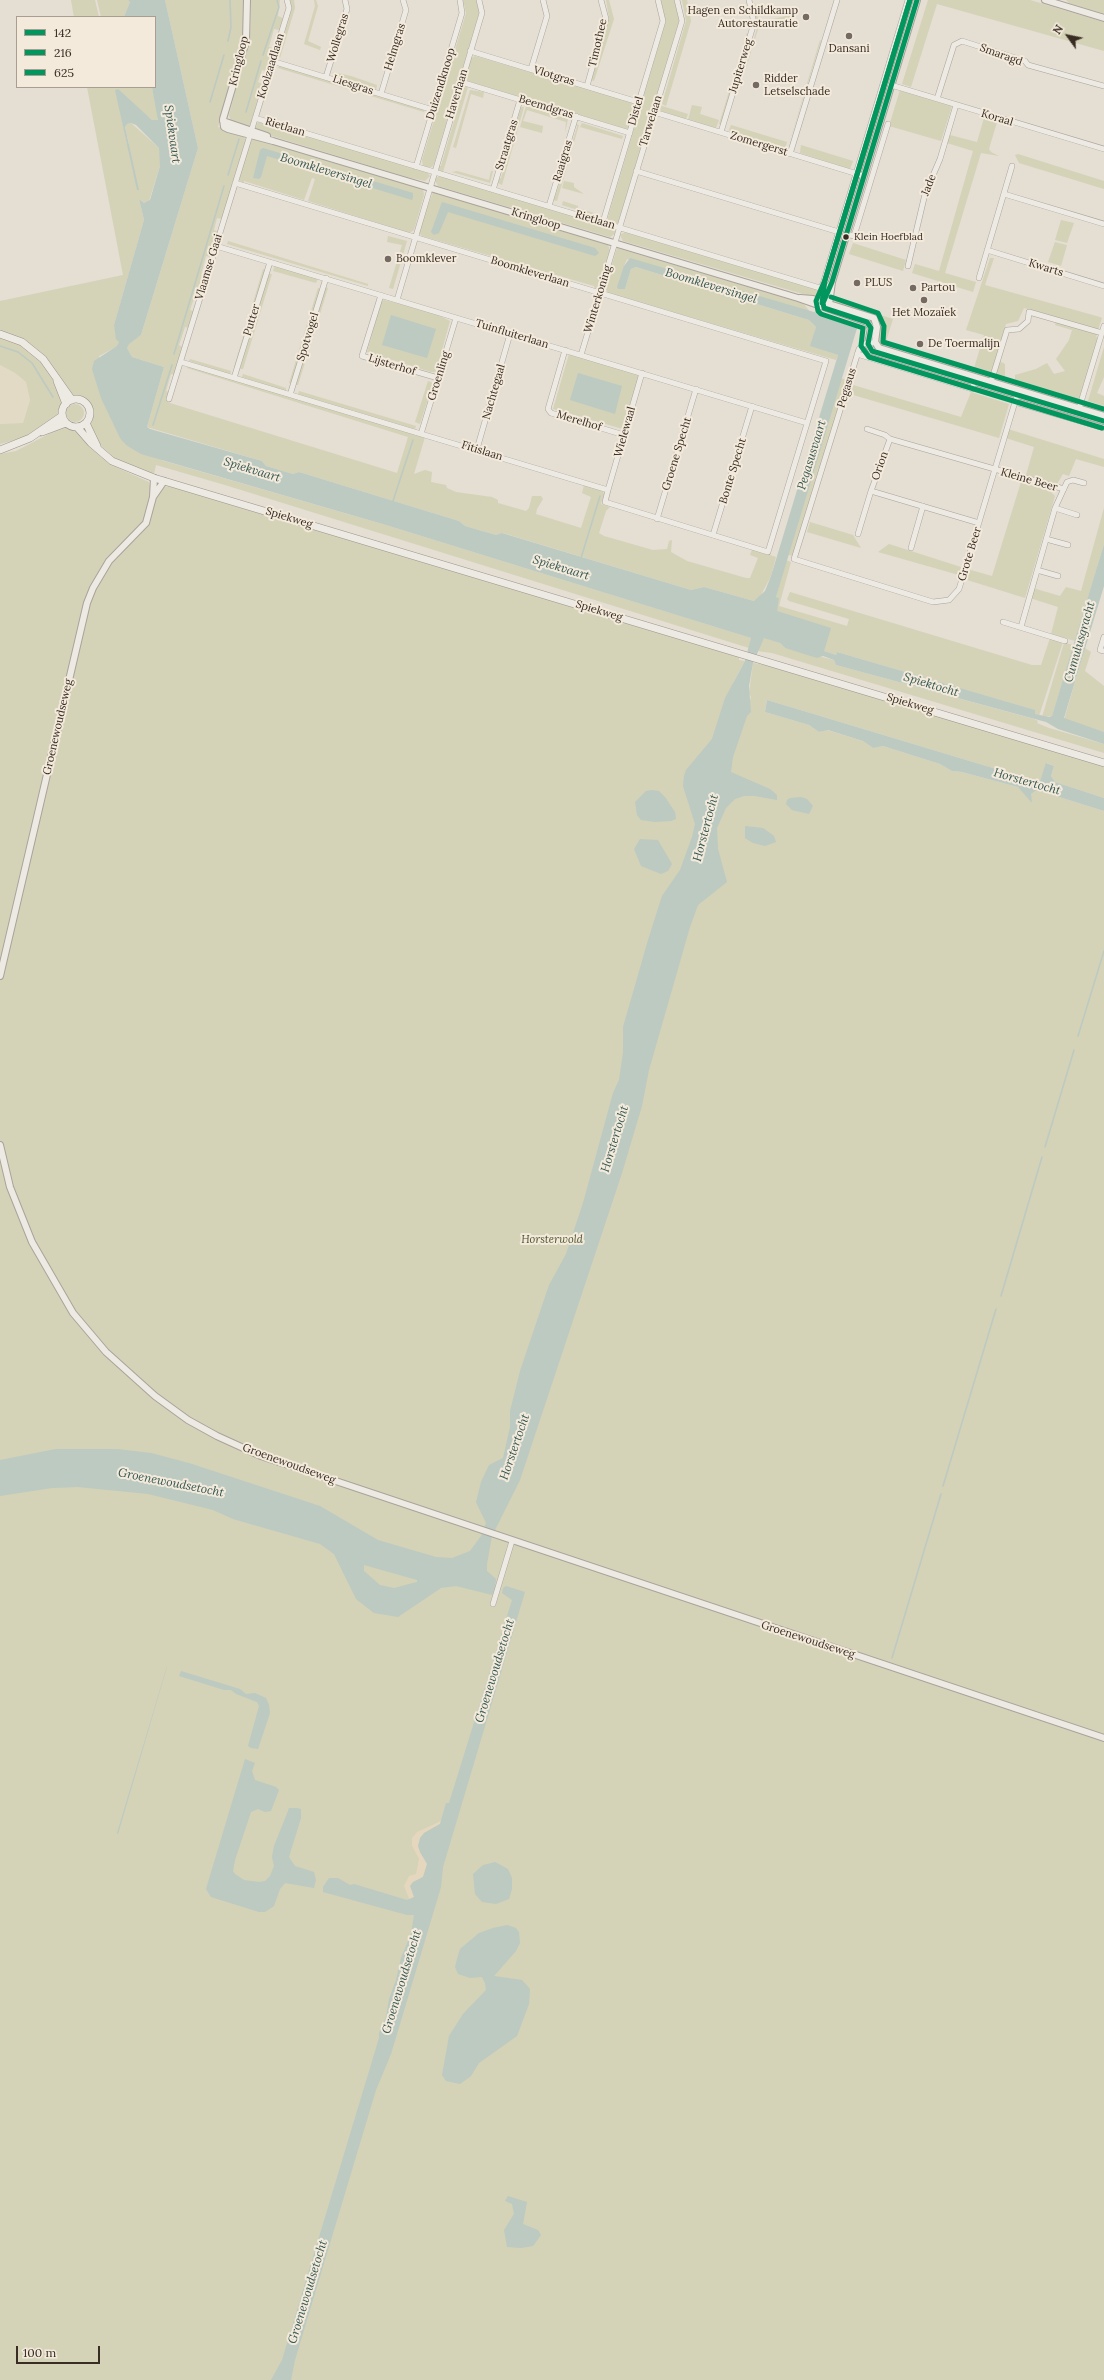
<!DOCTYPE html>
<html>
<head>
<meta charset="utf-8">
<style>
  body { margin:0 }
  #map { position:relative; width:1104px; height:2380px; overflow:hidden; background:#e4ded3; font-family:Lora,serif }
  canvas { display:block }
  .legend { position:absolute; left:16px; top:16px; width:140px; height:72px; box-sizing:border-box; background:#f3eadb; border:1px solid #a99e91; margin:0; padding:5px 7px; list-style:none; font-size:12px; color:#392c23 }
  .legend li { display:flex; align-items:center; gap:8px; height:20px }
  .legend b { width:20px; border:1px solid #a99e91 }
  .north { position:absolute; left:1048px; top:16px; width:40px; height:40px; -webkit-text-stroke:3px #f3eadb; paint-order:stroke; rotate:303deg; font-size:11px; font-weight:700; line-height:16px; text-align:center; color:#392c23 }
  .north::after { content:''; display:block; margin:auto; width:14px; height:18px; background:#392c23; clip-path:polygon(50% 0,100% 100%,50% 72%,0 100%) }
  .scale { position:absolute; left:16px; top:2346px; width:84px; height:18px; box-sizing:border-box; border:2px solid #392c23; border-top:0; padding-left:5px; font-size:12px; line-height:14px; white-space:nowrap; color:#392c23; -webkit-text-stroke:3px #f3eadb; paint-order:stroke }
</style>
</head>
<body>
<div id="map">
<canvas width="1104" height="2380"></canvas>
<ul class="legend">
<li><b style="height:5px;background:#00965e"></b>142</li>
<li><b style="height:5px;background:#00965e"></b>216</li>
<li><b style="height:5px;background:#00965e"></b>625</li>
</ul>
<div class="north">N</div>
<div class="scale">100 m</div>
</div>
<script>
const c = document.querySelector('canvas').getContext('2d');
c.lineJoin = 'round';
function fillPath(path, color) {
  c.fillStyle = color;
  c.fill(path, 'evenodd');
}
function toPath(rows) {
  const path = new Path2D();
  for (const r of rows) {
    if (r.length === 3) {
      path.moveTo(r[0] + r[2], r[1]);
      path.arc(r[0], r[1], r[2], 0, 2 * Math.PI);
      continue;
    }
    path.moveTo(r[0], r[1]);
    for (let i = 2; i < r.length; i += 2) path.lineTo(r[i], r[i + 1]);
  }
  return path;
}
function stroke(path, color, width, dash) {
  c.strokeStyle = color;
  c.lineWidth = width;
  c.lineCap = dash ? 'butt' : 'round';
  c.setLineDash(dash || []);
  c.stroke(path);
}
function write(font, color, halo, rows, align = 'center') {
  c.font = font + ' Lora,serif';
  c.lineWidth = 4;
  c.setLineDash([]);
  c.textBaseline = 'middle';
  c.strokeStyle = halo;
  c.fillStyle = color;
  for (const [text, x, y, turn = 0] of rows) {
    c.save();
    c.translate(x, y);
    c.rotate((+turn || 0) * Math.PI / 180);
    c.textAlign = isNaN(turn) ? turn : align;
    if (halo) c.strokeText(text, 0, 0);
    c.fillText(text, 0, 0);
    c.restore();
  }
}
fillPath(toPath([
  [0,365,15,373,26,382,30,400,23,423,0,424]
]), '#e2dac5');
fillPath(toPath([
  [71,0,95,0,99,17,74,17],
  [97,0,128,0,130,2,124,17,101,17],
  [165,0,244,0,245,29,240,54,218,127,243,135,246,140,222,219,217,218,214,230,218,232,211,257,206,256,201,275,205,276,200,292,196,292,190,310,194,311,189,328,185,327,179,345,184,348,175,375,171,374,166,391,170,392,168,400,170,403,397,473,408,437,187,368,188,366,425,437,414,474,425,470,432,472,431,482,446,485,447,488,456,492,492,497,498,500,498,503,526,511,529,508,532,496,541,496,543,499,537,509,536,514,581,528,591,497,582,493,584,485,602,490,604,494,601,504,610,507,606,511,599,533,604,536,653,550,667,549,669,541,672,540,671,552,687,561,746,578,750,578,758,558,750,555,752,549,776,557,771,576,760,597,754,601,704,587,691,590,503,533,496,535,465,526,459,521,299,472,293,474,266,466,262,461,147,427,164,367,132,357,127,348,128,344,141,335,198,148],
  [251,0,280,0,278,16,283,18,279,30,274,29,269,47,273,48,266,71,262,70,258,82,262,84,251,122,250,127,245,128,231,123,229,115,250,37],
  [290,0,294,0,295,8,280,58,278,55,292,9],
  [314,0,316,0,318,6,308,41,321,47,320,50,304,44,315,6],
  [463,0,476,0,479,13,434,164,432,167,426,167,423,166,422,160,466,13],
  [606,0,609,0,614,19,594,81,591,80,609,18],
  [661,0,674,0,679,21,619,220,618,223,612,223,608,221,608,217,666,21],
  [682,0,687,0,691,21,666,106,662,104,686,21],
  [928,0,1030,0,1104,22,1104,51,937,4,911,87,902,84],
  [1066,0,1104,0,1104,14,1069,3],
  [755,3,759,26,746,68,745,68,758,25,753,4],
  [910,4,913,5,862,170,861,168],
  [789,8,794,11,788,31,788,19,779,19,779,27,761,22,790,15],
  [747,33,748,34,721,125,719,124],
  [820,40,821,41,789,144],
  [475,56,632,102,636,106,629,128,626,129,467,81,465,77,471,58],
  [279,65,424,109,424,112,278,68],
  [333,72,351,76,377,85,376,90,333,77],
  [464,86,468,87,443,172,440,172,438,166,441,166,462,93,461,88],
  [87,87,152,87,159,118,156,122,152,120,116,90,127,144,129,144,125,127,127,124,131,123,159,148,160,155,160,166,149,201,144,203,139,199,144,220,114,325,119,342,118,346,99,356,112,421,126,445,164,461,386,525,748,637,751,638,749,648,225,485,156,465,154,474,119,462,98,443,89,423,91,409,80,398,72,397,63,403,60,414,26,437,0,444,0,424,23,423,30,400,26,382,15,373,0,365,0,301,123,275],
  [470,90,484,92,483,98,471,94,456,148,453,147],
  [900,90,952,106,941,141,889,126],
  [659,105,688,114,686,119,661,111],
  [692,105,702,107,700,114,719,120,716,128,688,120],
  [526,106,568,119,565,133,566,122,527,110,523,121,543,126,542,133,520,127],
  [521,107,524,107,502,185,498,183,499,179,501,178],
  [984,118,997,122,989,149,991,152,999,156,981,153,945,273,976,282,973,292,912,273,915,264,939,271,973,151,947,143,950,135,988,145,977,142],
  [258,122,426,171,430,176,425,181,407,177,259,132,255,129],
  [582,123,623,136,622,139,580,127],
  [576,124,579,125,557,201,553,200,556,194,577,127],
  [731,125,787,142,785,149,731,133,729,130],
  [253,139,423,189,424,195,414,230,409,233,308,201,315,179,312,178,304,200,244,181,243,184,239,179,250,142],
  [801,145,853,161,850,169,800,153],
  [1018,154,1104,181,1104,189,1019,163,1015,155],
  [457,171,489,180,491,171,493,171,490,183,452,172],
  [440,176,613,228,616,233,610,237,438,186,434,179],
  [564,181,574,183,574,187,584,194,562,188],
  [433,192,608,245,610,250,599,286,595,289,594,286,422,236,418,232],
  [563,201,578,206,578,208,594,213,594,215,562,205],
  [1061,220,1074,223,1067,243,1055,240],
  [625,232,825,292,823,295,813,297,623,241,620,235],
  [388,236,407,241,393,289,389,288,402,245,387,242],
  [228,241,368,284,368,286,227,244],
  [1055,242,1067,245,1061,266,1048,262],
  [853,243,906,260,903,271,849,254],
  [617,248,803,303,811,313,627,259,624,266,625,289,631,269,636,267,809,320,816,327,811,346,838,355,836,360,608,293,605,287],
  [990,258,994,258,985,285,1100,317,1102,318,1098,330,1024,308,1018,321,1006,324,991,373,974,368,984,335,966,330],
  [275,265,318,278,316,283,273,271],
  [263,269,265,270,236,367,234,367],
  [269,274,272,274,243,369,240,369],
  [325,287,328,288,298,385,296,385],
  [318,288,320,289,292,384,289,383],
  [834,295,851,306,893,319,884,348,877,340,878,319,836,304],
  [384,300,430,311,450,321,436,372,431,372,367,352,381,302],
  [1056,321,1097,334,1096,337,1099,339,1080,400,1015,381,1015,375,1036,369,1047,363,1054,374,1065,371,1056,359,1069,340,1072,330,1055,325],
  [1104,347,1104,377,1097,393,1104,396,1104,406,1088,401],
  [569,354,639,375,623,429,553,409],
  [190,359,231,371,230,374,189,361],
  [999,361,1005,364,1005,378,995,374],
  [243,374,286,388,286,391,242,377],
  [841,378,847,380,794,556,788,555],
  [428,381,433,383,420,424,415,422],
  [853,385,961,417,971,392,1009,404,999,438,850,394],
  [299,391,416,426,415,429,298,394],
  [75,413,9],
  [64,426,76,429,101,457,111,465,149,482,151,490,145,516,150,517,158,493,163,487,169,486,739,657,739,660,745,661,733,683,751,711,749,704,751,697,749,693,753,663,765,665,1104,766,1104,798,1055,782,1051,776,1054,766,1047,763,1040,781,1036,781,767,700,765,712,809,725,819,732,827,730,863,741,873,748,883,746,940,764,952,771,962,772,1018,787,1031,794,1037,790,1104,811,1104,2380,0,2380,0,454,16,451],
  [1008,429,1104,459,1104,467,1076,459,1069,476,1063,474,1057,484,1026,475,1034,447,1006,438],
  [1021,482,1050,491,1055,496,1025,598,964,579,967,569,992,576],
  [1104,508,1104,544,1075,641,1051,634,1058,607,1030,598,1033,588,1060,596,1066,587,1081,591],
  [810,522,853,535,861,548,807,532],
  [889,544,961,567,959,575,878,552],
  [786,560,791,562,779,606,847,626,849,619,789,601,787,599,790,592,1032,665,1041,665,1050,638,1063,642,1039,716,1035,714,1034,710,837,652,836,655,824,651,775,610,779,598,776,597],
  [764,637,780,643,785,648,834,660,836,665,1034,719,1038,721,1037,723,1049,728,1104,744,1104,753,772,653,757,651],
  [1064,643,1074,645,1052,716,1042,717],
  [1085,648,1091,652,1085,671,1104,686,1104,732,1064,720]
]), '#d4d2b7');
fillPath(toPath([
  [441,1821,440,1824,424,1833,420,1852,428,1864,423,1877,413,1882,415,1896,410,1901,404,1886,409,1876,416,1874,419,1859,412,1846,412,1838,417,1832]
]), '#e4d7be');
fillPath(toPath([
  [128,0,165,0,198,148,141,335,129,344,127,348,132,357,164,367,147,427,150,429,262,461,266,466,293,474,299,472,459,521,465,526,496,535,502,533,691,590,704,587,754,601,765,591,771,576,838,355,810,346,816,327,809,320,636,267,631,269,625,289,618,289,617,287,624,266,630,258,858,325,776,597,779,598,777,611,831,628,824,651,836,655,837,652,1035,710,1035,714,1049,717,1052,716,1104,544,1104,586,1064,718,1104,732,1104,744,1058,729,1046,722,836,665,834,660,823,656,817,658,785,648,780,643,764,638,753,663,749,686,751,712,747,716,733,757,731,772,770,789,777,795,777,800,755,796,744,796,735,799,726,808,717,828,718,849,727,882,698,905,690,927,649,1070,642,1106,622,1173,520,1480,492,1536,487,1564,487,1571,496,1579,495,1589,492,1595,456,1586,441,1588,398,1617,374,1613,356,1599,334,1554,320,1544,233,1519,213,1510,148,1494,78,1487,52,1488,0,1496,0,1460,56,1449,117,1449,151,1453,189,1463,320,1506,378,1540,436,1557,452,1558,470,1551,481,1536,486,1523,476,1502,481,1482,489,1465,503,1458,510,1427,510,1411,520,1371,549,1285,566,1254,583,1203,613,1093,619,1080,623,1053,623,1027,648,940,662,896,680,870,692,837,695,824,683,786,684,776,686,770,712,739,725,698,745,661,751,638,386,525,141,454,126,445,120,438,101,398,92,369,94,361,117,346,119,342,116,339,114,325,144,220,139,199,144,203,150,200,160,166,159,148,136,125,131,123,127,124,125,127,139,190,137,190,115,90,118,89,152,120,158,120,152,87,155,87,155,17,124,17,130,2],
  [364,1565,417,1580,417,1582,394,1588,380,1585,364,1571],
  [263,148,413,193,413,197,412,200,267,156,261,177,259,179,253,178,260,150],
  [442,202,595,248,599,253,595,256,448,212,439,233,434,235,431,232],
  [391,315,436,329,427,358,382,345],
  [578,373,622,386,615,414,570,400],
  [767,700,1036,781,1040,781,1046,763,1054,766,1051,776,1055,782,1104,798,1104,811,1037,790,1031,794,1032,803,1018,787,962,772,952,771,940,764,883,746,873,748,863,741,828,730,819,732,809,725,765,712],
  [652,790,659,791,665,797,675,812,676,819,671,821,655,822,641,820,637,815,635,802,646,791],
  [801,797,807,799,813,806,809,814,792,810,786,804,787,800,790,798],
  [745,826,763,828,774,836,776,842,765,846,753,843,745,838],
  [640,839,658,840,672,864,668,871,661,874,641,866,634,849],
  [506,1586,525,1592,443,1867,441,1887,391,2054,376,2090,295,2360,291,2380,271,2380,282,2360,379,2038,379,2033,386,2017,389,1999,396,1980,401,1958,411,1934,414,1915,407,1915,323,1892,323,1887,329,1878,338,1878,350,1885,354,1884,407,1900,414,1897,410,1886,413,1882,423,1877,427,1864,420,1852,418,1846,420,1838,424,1833,440,1824,446,1803,449,1803,512,1600,502,1593,503,1588],
  [167,1667,118,1834,117,1833,167,1666],
  [181,1671,240,1689,246,1694,255,1693,266,1698,269,1705,270,1713,258,1749,251,1748,248,1746,259,1706,257,1702,236,1694,231,1690,224,1690,179,1676],
  [245,1759,255,1763,252,1771,255,1780,276,1787,279,1790,271,1811,265,1812,258,1809,251,1812,235,1860,233,1871,235,1874,244,1880,259,1882,265,1881,270,1876,274,1866,272,1857,274,1846,288,1811,289,1808,297,1808,301,1809,301,1818,289,1857,295,1866,314,1872,316,1880,314,1888,285,1883,280,1889,274,1906,265,1912,259,1912,211,1897,206,1889],
  [495,1862,508,1869,512,1878,512,1889,509,1899,496,1904,482,1902,475,1894,473,1874,483,1865],
  [507,1925,516,1928,519,1932,520,1943,516,1951,494,1976,522,1980,530,1989,529,2004,517,2036,479,2063,471,2076,460,2084,446,2081,442,2075,449,2036,463,2014,486,1990,485,1983,482,1977,470,1978,458,1974,455,1967,457,1959,460,1949,479,1933,493,1928],
  [508,2196,527,2202,523,2224,538,2230,541,2235,533,2246,521,2248,507,2247,504,2230,514,2214,512,2204,505,2201]
]), '#bccac1');
stroke(toPath([
  [228,41,231,27,230,0],
  [263,55,279,7,277,0],
  [210,102,224,55],
  [246,112,261,61],
  [228,175,239,139],
  [0,346,18,352,32,363,53,397],
  [174,354,224,186],
  [153,425,172,365],
  [393,501,413,440],
  [581,558,600,496],
  [1078,1036,1104,951],
  [1045,1147,1074,1050],
  [1001,1296,1042,1157],
  [943,1486,996,1309],
  [892,1658,941,1494]
]), '#bccac1', 1.5);
const minor = toPath([
  [470,51,638,102],
  [272,61,433,110],
  [531,69,547,16,543,0],
  [326,77,347,9,345,0],
  [461,82,630,133],
  [891,85,1104,149],
  [587,86,606,19,601,0],
  [381,94,406,10,403,0],
  [937,99,954,45,962,41,1025,61,1028,65,1104,86],
  [654,112,864,176],
  [255,118,820,288,823,284,908,0],
  [721,132,754,23,749,0],
  [790,154,837,0],
  [416,167,462,13,460,0],
  [636,171,839,232],
  [493,190,520,100],
  [1004,194,1104,224],
  [549,206,576,116],
  [603,222,663,21,658,0],
  [846,234,854,236,888,124],
  [216,246,807,423],
  [987,250,1104,286],
  [908,266,925,194,940,159,956,105],
  [979,278,1012,166],
  [381,295,362,356,438,378],
  [397,300,482,13,479,0],
  [872,343,864,344,859,349,794,559,933,602,949,600,959,589,1018,392],
  [565,350,548,409,551,413,624,435],
  [857,354,972,389,975,379],
  [581,355,682,21,677,0],
  [181,362,608,490,605,502,768,552,826,361,235,183],
  [234,378,270,262],
  [991,382,1007,330,1019,329,1028,321,1029,312,1102,333],
  [290,395,326,278],
  [169,399,289,8,287,0],
  [1015,402,1104,428],
  [1078,412,1104,326],
  [867,429,885,435,890,439],
  [421,434,456,318],
  [477,449,510,334],
  [608,490,642,373],
  [1055,508,1077,515],
  [657,519,696,389],
  [979,523,871,491,890,439,1064,489],
  [858,534,871,491],
  [713,535,752,406],
  [1046,539,1068,545],
  [911,548,923,506],
  [1037,570,1058,576],
  [1003,622,1065,641],
  [1021,627,1055,508,1067,482,1073,480,1084,483],
  [1104,637,1100,650,1104,651],
  [493,1604,512,1541]
]);
const tertiary = toPath([
  [247,0,246,41,223,119,224,127,228,129,273,141,798,298,867,322,871,328,868,344,872,351,1104,421],
  [1045,0,1104,18],
  [223,121,267,136],
  [800,298,813,299,874,318,877,327,875,342,879,348,1104,416],
  [824,306,826,291,831,284],
  [826,307,829,304,832,282,917,0],
  [153,497,164,481],
  [0,976,87,603,93,588,109,561,146,523,153,497,154,478],
  [0,1145,10,1187,32,1242,73,1313,106,1352,155,1396,188,1420,217,1436,261,1456,1104,1738]
]);
const secondary = toPath([
  [0,334,22,342,43,359,72,400],
  [57,381,66,404],
  [76,413,14],
  [86,423,97,446],
  [77,427,91,443,112,461,154,478,1104,763],
  [42,432,66,423],
  [0,450,30,438,62,416]
]);
stroke(minor, '#aaa39b', 6);
stroke(tertiary, '#aaa39b', 8);
stroke(secondary, '#9a938b', 8);
stroke(minor, '#ede9e3', 5);
stroke(tertiary, '#ede9e3', 6);
stroke(secondary, '#ede9e3', 7);
stroke(toPath([
  [917,0,832,282,823,303,824,308,867,322,871,328,868,344,872,351,1104,421]
]), '#00965e', 5);
stroke(toPath([
  [910,0,825,280,816,301,818,311,821,314,863,328,861,346,869,357,1102,428]
]), '#00965e', 5);
stroke(toPath([
  [831,297,878,313,884,326,883,342,1104,409],
  [822,303,825,280,910,0]
]), '#00965e', 5);
for (const [x, y, r, color] of [
  [806,17,4,"#756a61"],
  [849,36,4,"#756a61"],
  [756,85,4,"#756a61"],
  [846,237,3.5,"#392c23"],
  [388,259,4,"#756a61"],
  [857,283,4,"#756a61"],
  [913,288,4,"#756a61"],
  [924,300,4,"#756a61"],
  [920,344,4,"#756a61"]
]) {
  const dot = new Path2D();
  dot.arc(x, y, r, 0, 2 * Math.PI);
  c.fillStyle = color;
  c.fill(dot);
  stroke(dot, '#f3eadb', 1.5);
}
write('10px', '#392c23', '#f3eadb', [
  ["Klein Hoefblad",854,237]
], 'left');
write('11px', '#392c23', '#f3eadb', [
  ["Hagen en Schildkamp",798,11,"right"],
  ["Autorestauratie",798,24,"right"],
  ["Dansani",849,49,"center"],
  ["Ridder",764,79],
  ["Letselschade",764,92],
  ["Boomklever",396,259],
  ["PLUS",865,283],
  ["Partou",921,288],
  ["Het Mozaïek",924,313,"center"],
  ["De Toermalijn",928,344]
], 'left');
write('11px', '#392c23', '#f3eadb', [
  ["Wollegras",338,38,-73],
  ["Timothee",598,43,-77],
  ["Helmgras",395,47,-73],
  ["Smaragd",1001,55,20],
  ["Kringloop",239,61,-76],
  ["Koolzaadlaan",271,66,-73],
  ["Jupiterweg",741,66,-73],
  ["Vlotgras",554,76,17],
  ["Duizendknoop",441,84,-73],
  ["Liesgras",353,85,18],
  ["Haverlaan",457,94,-73],
  ["Beemdgras",546,107,17],
  ["Distel",636,111,-74],
  ["Koraal",997,118,17],
  ["Tarwelaan",651,121,-73],
  ["Rietlaan",285,127,17],
  ["Zomergerst",759,144,17],
  ["Straatgras",507,145,-73],
  ["Raaigras",563,161,-73],
  ["Jade",929,185,-68],
  ["Kringloop",536,219,17],
  ["Rietlaan",595,220,17],
  ["Vlaamse Gaai",209,267,-73],
  ["Kwarts",1046,268,17],
  ["Boomkleverlaan",530,272,17],
  ["Winterkoning",598,299,-73],
  ["Putter",252,320,-73],
  ["Tuinfluiterlaan",512,334,17],
  ["Spotvogel",308,337,-73],
  ["Lijsterhof",392,365,17],
  ["Groenling",439,376,-73],
  ["Pegasus",847,388,-73],
  ["Nachtegaal",494,392,-74],
  ["Merelhof",579,421,17],
  ["Wielewaal",625,432,-74],
  ["Fitislaan",482,451,17],
  ["Groene Specht",677,454,-73],
  ["Orion",880,466,-71],
  ["Bonte Specht",733,471,-73],
  ["Kleine Beer",1029,480,16],
  ["Spiekweg",289,518,17],
  ["Grote Beer",970,554,-73],
  ["Spiekweg",599,611,17],
  ["Spiekweg",910,704,17],
  ["Groenewoudseweg",58,727,-77],
  ["Groenewoudseweg",289,1464,20],
  ["Groenewoudseweg",808,1640,18]
]);
write('italic 11px', '#4d532c', '#f3eadb', [
  ["Horsterwold",552,1240]
]);
write('italic 12px', '#345752', '#f3eadb', [
  ["Spiekvaart",172,134,82],
  ["Boomkleversingel",326,171,17],
  ["Boomkleversingel",711,286,17],
  ["Pegasusvaart",812,455,-73],
  ["Spiekvaart",252,470,17],
  ["Spiekvaart",561,568,17],
  ["Cumulusgracht",1080,642,-74],
  ["Spiektocht",931,685,17],
  ["Horstertocht",1027,782,16],
  ["Horstertocht",706,828,-75],
  ["Horstertocht",615,1139,-73],
  ["Horstertocht",515,1447,-71],
  ["Groenewoudsetocht",171,1483,11],
  ["Groenewoudsetocht",495,1671,-73],
  ["Groenewoudsetocht",402,1982,-73],
  ["Groenewoudsetocht",308,2292,-73]
]);
</script>
</body>
</html>
